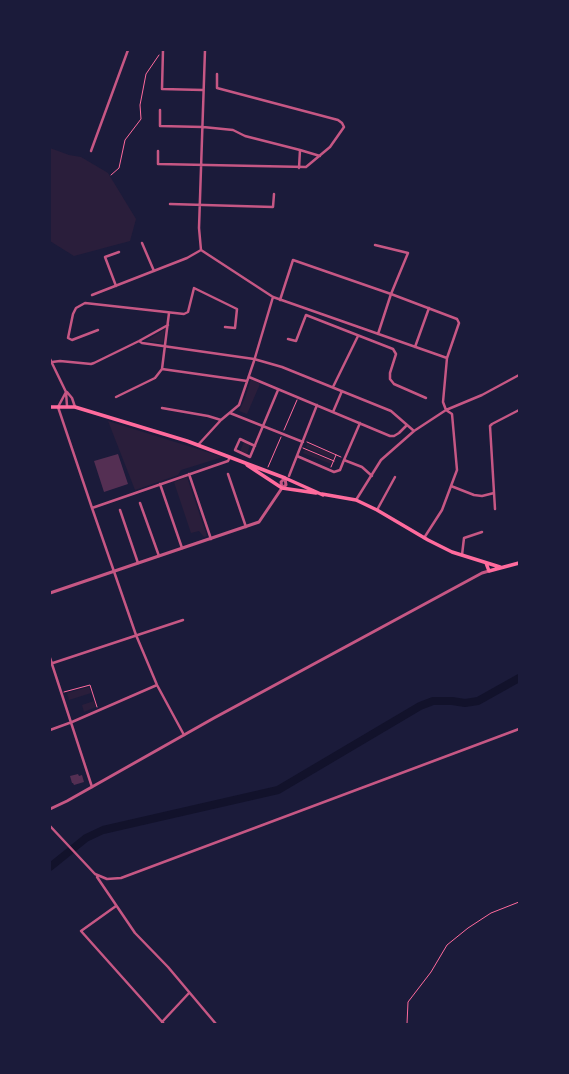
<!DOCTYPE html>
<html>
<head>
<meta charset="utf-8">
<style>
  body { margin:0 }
  #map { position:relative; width:569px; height:1074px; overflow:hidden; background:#1b1b3a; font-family:"Work Sans",sans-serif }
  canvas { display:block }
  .frame { position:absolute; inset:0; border:51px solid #1b1b3a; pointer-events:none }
</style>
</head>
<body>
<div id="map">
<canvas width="569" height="1074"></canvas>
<div class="frame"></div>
</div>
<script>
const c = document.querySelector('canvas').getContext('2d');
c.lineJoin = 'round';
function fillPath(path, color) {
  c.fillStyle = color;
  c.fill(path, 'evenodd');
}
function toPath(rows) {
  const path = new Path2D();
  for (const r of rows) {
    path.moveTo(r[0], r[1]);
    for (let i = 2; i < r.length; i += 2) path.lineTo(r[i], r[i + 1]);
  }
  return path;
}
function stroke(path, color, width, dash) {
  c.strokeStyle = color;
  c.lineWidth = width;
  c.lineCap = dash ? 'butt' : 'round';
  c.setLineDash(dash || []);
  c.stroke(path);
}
fillPath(toPath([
  [50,148,69,155,81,157,108,173,136,219,130,241,74,256,50,241],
  [165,329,163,343,146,341],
  [251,379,260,384,247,414,239,411,245,398],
  [108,421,223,457,181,470,178,475,135,490],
  [244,442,250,445,247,454,240,451],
  [307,444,335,455,333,459,306,447],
  [305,450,332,461,331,464,303,453],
  [187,477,207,536,204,537,199,531,191,533,174,482],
  [89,687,91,693,69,700,67,693],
  [94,701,96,707,84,712,82,705]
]), '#2a1e3b');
stroke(toPath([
  [50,867,86,838,103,830,278,790,420,706,433,701,452,701,465,703,478,701,519,678]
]), '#12122b', 8);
fillPath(toPath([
  [118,454,128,484,104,492,94,461],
  [78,774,79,776,82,775,84,782,74,785,73,783,72,783,70,776]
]), '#542f53');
stroke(toPath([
  [111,175,119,168,125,140,141,119,140,105,146,74,159,55],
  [284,430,297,400],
  [307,442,341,457],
  [303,448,334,461],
  [268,467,281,437],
  [331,467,336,455],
  [64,692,90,685,97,707],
  [407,1024,408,1002,431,972,447,945,468,928,491,913,519,902]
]), '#ff6b9d', 1);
stroke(toPath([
  [163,50,162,89,203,90],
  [160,110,160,126,203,127,233,130,245,136,300,150,320,156],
  [91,151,128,50],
  [158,151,158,164,306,167,330,147,344,127,342,123,338,120,217,88,217,74],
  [299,168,300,150],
  [170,204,273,207,274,194],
  [142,243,154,271],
  [375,245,408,253,391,294,378,334],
  [201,250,273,297,447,358],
  [201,250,199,228,205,50],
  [116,286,105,257,119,252],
  [92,295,187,258,201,250],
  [280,300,293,260,391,294,457,319,459,323,447,358,443,402,446,410,452,414,457,470,442,510,424,538],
  [98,330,72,340,68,338,73,314,76,308,85,303,184,314,188,312,194,288,237,309,235,328,225,327],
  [288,339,296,341,306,315,393,349,396,354,390,373,390,379,394,384,426,398],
  [139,341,142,343,254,359,282,367,391,411,414,431],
  [415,347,429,308],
  [50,359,66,392,67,406],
  [52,362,60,361,91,364,94,363,139,341,168,325],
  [162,369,247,381],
  [249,377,390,436,394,436,399,433,407,425],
  [333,387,358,336],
  [66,392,58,407,92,508,136,635,157,685,184,735],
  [67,392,72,398,75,407],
  [116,397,155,378,162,369,169,313],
  [162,408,208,416,221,420],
  [333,412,342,391],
  [230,413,303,442],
  [198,445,221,420,239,405,254,361,273,297],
  [255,446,240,439,235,450,250,457,278,390],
  [297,456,334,472,340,470,344,460,360,423],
  [344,460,362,467,372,476],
  [189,474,211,539],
  [228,474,246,527],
  [289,476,317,405],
  [160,484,182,548],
  [451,486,474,495,482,496,494,493],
  [356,500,381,460,414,431,446,410,482,395,519,375],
  [140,503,159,556],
  [92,508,228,461,230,457],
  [495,509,490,426,492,424,519,410],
  [120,510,138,563],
  [377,510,395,477],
  [462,555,464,538,482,532],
  [50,658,92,787],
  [50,664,183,620],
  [50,730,72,722,157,685],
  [50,826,95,874,107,879,121,878,519,729],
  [97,877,135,933,168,967,216,1024],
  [116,906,81,931,164,1024],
  [162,1022,189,993]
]), '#c65784', 2.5);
stroke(toPath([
  [282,488,281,482,285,478],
  [50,593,259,522,282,488,286,485,285,478],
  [50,809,67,801,214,718,482,573,489,571]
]), '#c65784', 3);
stroke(toPath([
  [50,407,75,407,187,441,285,478,323,495],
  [247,465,282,488,316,493],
  [322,494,356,500,377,510,428,540,452,552,500,567],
  [486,563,489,571,519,563]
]), '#ff6b9d', 3.5);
</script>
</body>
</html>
